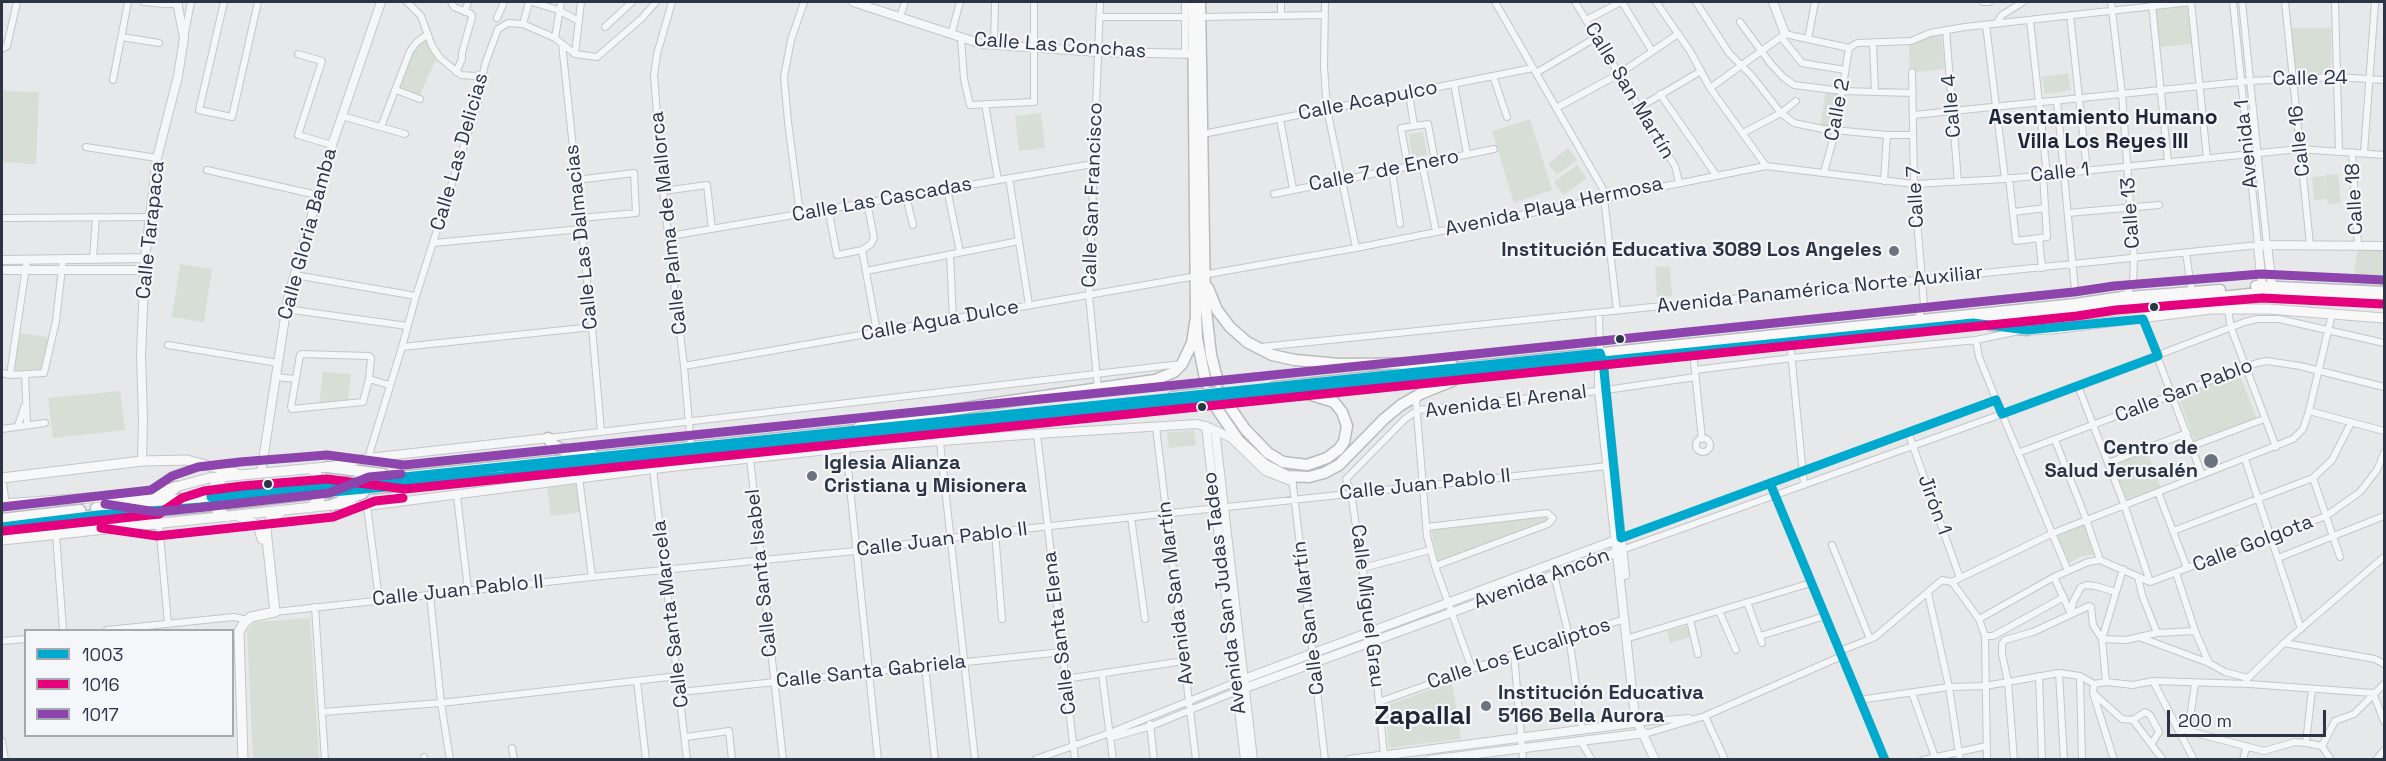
<!DOCTYPE html>
<html>
<head>
<meta charset="utf-8">
<style>
  body { margin:0 }
  #map { position:relative; width:2386px; height:761px; overflow:hidden; background:#e6e8ea; font-family:"Space Grotesk",sans-serif }
  canvas { display:block }
  .frame { position:absolute; inset:0; border:3px solid #2b3445; pointer-events:none }
  .legend { position:absolute; left:24px; top:629px; width:210px; height:108px; box-sizing:border-box; background:#f4f6f9; border:2px solid #a4a8b1; margin:0; padding:8px 10px; list-style:none; font-size:18px; color:#2b3445 }
  .legend li { display:flex; align-items:center; gap:12px; height:30px }
  .legend b { width:30px; border:2px solid #a4a8b1 }
  .scale { position:absolute; left:2167px; top:710px; width:159px; height:27px; box-sizing:border-box; border:3px solid #2b3445; border-top:0; padding-left:8px; font-size:18px; line-height:21px; white-space:nowrap; color:#2b3445; -webkit-text-stroke:4px #f4f6f9; paint-order:stroke }
</style>
</head>
<body>
<div id="map">
<canvas width="2386" height="761"></canvas>
<div class="frame"></div>
<ul class="legend">
<li><b style="height:8px;background:#00a9ce"></b>1003</li>
<li><b style="height:8px;background:#e5007d"></b>1016</li>
<li><b style="height:8px;background:#8e44ad"></b>1017</li>
</ul>
<div class="scale">200 m</div>
</div>
<script>
const c = document.querySelector('canvas').getContext('2d');
c.lineJoin = 'round';
function fillPath(path, color) {
  c.fillStyle = color;
  c.fill(path, 'evenodd');
}
function toPath(rows) {
  const path = new Path2D();
  for (const r of rows) {
    if (r.length === 3) {
      path.moveTo(r[0] + r[2], r[1]);
      path.arc(r[0], r[1], r[2], 0, 2 * Math.PI);
      continue;
    }
    path.moveTo(r[0], r[1]);
    for (let i = 2; i < r.length; i += 2) path.lineTo(r[i], r[i + 1]);
  }
  return path;
}
function stroke(path, color, width, dash) {
  c.strokeStyle = color;
  c.lineWidth = width;
  c.lineCap = dash ? 'butt' : 'round';
  c.setLineDash(dash || []);
  c.stroke(path);
}
function write(font, color, halo, rows, align = 'center') {
  c.font = font + ' "Space Grotesk",sans-serif';
  c.lineWidth = 4.5;
  c.setLineDash([]);
  c.textBaseline = 'middle';
  c.strokeStyle = halo;
  c.fillStyle = color;
  for (const [text, x, y, turn = 0] of rows) {
    c.save();
    c.translate(x, y);
    c.rotate((+turn || 0) * Math.PI / 180);
    c.textAlign = isNaN(turn) ? turn : align;
    if (halo) c.strokeText(text, 0, 0);
    c.fillText(text, 0, 0);
    c.restore();
  }
}
fillPath(toPath([
  [2187,6,2192,44,2158,47,2154,8],
  [2291,28,2331,28,2331,76,2296,75],
  [1941,33,1945,69,1910,73,1909,43],
  [427,40,436,59,420,95,400,89,413,52,419,43],
  [2068,73,2071,90,2045,94,2042,77],
  [2,91,39,92,36,164,2,162],
  [1826,91,1839,93,1835,126,1832,128,1820,127],
  [1041,113,1045,148,1019,151,1015,116],
  [1530,119,1552,190,1514,203,1492,131],
  [1423,132,1427,155,1412,158,1409,134],
  [1568,148,1577,160,1557,175,1548,164],
  [1577,165,1587,178,1564,195,1554,182],
  [2338,174,2341,203,2328,204,2327,199,2314,200,2312,177,2324,176,2326,188,2325,175],
  [2358,248,2384,249,2384,288,2352,286],
  [180,264,212,269,204,322,172,317],
  [1670,266,1672,296,1657,297,1655,267],
  [19,333,48,337,42,371,14,371],
  [323,372,351,374,348,400,319,403],
  [2239,373,2257,419,2195,442,2179,398],
  [120,391,125,430,53,438,48,398],
  [1194,430,1196,445,1169,448,1167,433],
  [2149,450,2148,454,2161,488,2126,500,2124,499,2111,464],
  [577,483,581,512,551,516,547,486],
  [1545,515,1549,516,1550,520,1544,524,1438,562,1431,529],
  [2084,524,2095,554,2080,557,2067,564,2055,535],
  [310,618,319,759,253,759,247,630,255,622],
  [1687,626,1691,637,1670,643,1667,631],
  [1452,682,1461,739,1389,748,1385,706]
]), '#d6ded6');
const minor = toPath([
  [144,2,164,4,178,4],
  [224,2,199,110,232,117,258,2],
  [407,2,421,16,432,46,440,58,461,75,475,76,482,74],
  [451,2,454,7,471,14,472,17,462,53,462,59,456,72],
  [532,2,558,10,579,21],
  [672,2,657,54,654,76,663,191,684,366,691,446],
  [1281,2,1281,15],
  [1325,2,1324,67,1327,109,1356,248],
  [1495,2,1603,189,1617,311],
  [1575,2,1675,166,1679,182],
  [1622,2,1652,51],
  [1656,2,1690,51,1710,88,1766,166],
  [1696,2,1729,53,1752,76,1781,113,1794,123,1823,129,1887,135,1913,135],
  [1983,2,1989,2],
  [2111,2,2122,94,2134,258,2133,284,2126,294,2121,295],
  [2191,2,2207,158],
  [2242,2,2267,245],
  [2285,2,2310,244],
  [2335,2,2339,151],
  [2152,5,2168,162],
  [465,12,468,2],
  [2070,15,2086,162],
  [900,17,905,2],
  [1100,17,1185,17],
  [1201,17,1325,15],
  [497,18,504,2],
  [1586,20,1621,2],
  [2030,20,2047,175],
  [1740,22,1771,64,1783,77,1794,85,1842,91,1913,93],
  [523,24,529,2],
  [1996,24,2002,15,2023,2],
  [1986,25,2005,179],
  [605,27,632,2],
  [1946,30,1958,182],
  [185,33,191,2],
  [951,35,960,2],
  [122,37,159,43],
  [1781,37,1802,63,1845,70],
  [555,38,561,2],
  [961,38,964,79,970,105,1034,102,1034,2],
  [1808,39,1815,2],
  [1873,42,1875,92],
  [562,44,592,327,601,431],
  [994,45,995,2],
  [2,49,7,46,17,2],
  [298,54,322,61,298,135,332,145],
  [575,54,581,2],
  [1185,54,1185,2],
  [1912,72,1914,184,1924,305,1917,320],
  [1536,73,1597,37],
  [1493,76,1507,117],
  [113,80,128,2],
  [1454,84,1467,154],
  [1710,88,1785,34,1849,48,1857,43,1911,41,1930,33,1965,27,2191,2],
  [396,90,420,99],
  [1409,93,1414,126],
  [1660,94,1716,175],
  [2057,101,2075,290],
  [985,104,998,180],
  [1640,107,1701,71],
  [1556,108,1619,74,1678,34],
  [1913,115,2250,81,2336,77,2384,80],
  [342,116,405,134],
  [1280,119,1293,189],
  [381,127,410,51,417,42,428,34],
  [1743,133,1781,113,1796,101],
  [1203,134,1533,68],
  [86,147,157,158],
  [2352,152,2358,245],
  [2364,153,2375,2],
  [1422,164,1436,231],
  [1408,167,1401,128,1428,124,1435,161],
  [207,170,317,195],
  [1392,170,1400,224],
  [1824,172,1836,129,1849,48],
  [1009,178,1029,305],
  [2009,178,2016,241,2047,237,2043,175],
  [576,180,634,173,636,213,580,218],
  [1884,181,1887,135],
  [947,189,960,252],
  [663,191,707,185,712,229],
  [1274,194,1494,149],
  [906,196,913,225],
  [828,208,837,255,862,250,871,244,874,238,867,202],
  [2013,212,2045,208],
  [2068,213,2159,205],
  [800,214,788,122,784,77,791,40,804,2],
  [2,218,150,217],
  [670,236,1093,164],
  [2039,238,2042,268],
  [434,243,581,229],
  [862,250,877,332],
  [2186,253,2192,294],
  [950,254,953,319],
  [93,259,96,217],
  [866,271,1019,241],
  [295,275,416,296],
  [286,309,407,326],
  [2228,309,2231,328,2276,447],
  [1599,313,1600,353],
  [2143,319,2202,475],
  [1976,340,1979,357,2002,414,2068,571],
  [1790,342,1804,485],
  [168,345,278,363],
  [402,347,592,327],
  [1261,347,2258,245,2233,2],
  [1693,352,1702,439],
  [302,354,369,356,371,358,369,379,363,402,292,409,291,407,300,355,302,354],
  [684,366,1356,248,1766,166,1914,184,2005,179,2299,149,2384,155],
  [1695,370,1792,358,1976,340,2019,331],
  [2,373,10,375,44,373,56,321,63,259],
  [25,374,27,424],
  [10,375,27,260],
  [276,377,295,379],
  [369,379,389,385],
  [2078,386,2124,504,2150,582],
  [1098,389,1089,295,1100,2],
  [1419,396,1416,402,1427,536,1435,566,1472,669],
  [2309,411,2384,431],
  [18,426,24,407],
  [1156,427,1196,760],
  [2,429,45,423],
  [1908,432,1960,578],
  [1037,434,1075,760],
  [548,438,1181,364],
  [1703,445,7],
  [2055,440,2086,519,2100,560],
  [1233,441,1265,472,1293,483],
  [940,442,975,760],
  [2192,446,2264,419],
  [846,448,878,760],
  [2018,453,2257,363,2267,361,2300,366,2384,387],
  [368,458,402,347,416,296,479,98,485,64,498,29,508,23,523,24,555,38,575,54,597,57,642,18,656,2],
  [750,458,783,760],
  [2245,459,2301,629],
  [2108,463,2187,433],
  [653,469,687,760],
  [1292,477,1325,760],
  [579,478,592,577],
  [2313,478,2340,557],
  [1770,483,1885,760],
  [2158,492,2187,568],
  [457,496,468,590],
  [367,506,379,599],
  [1131,517,1145,619],
  [159,523,168,624],
  [1427,527,1547,513,1553,518,1548,524,1435,566],
  [2173,531,2313,478,2332,460,2351,423],
  [995,532,1002,619],
  [56,534,63,630],
  [1617,540,1996,400],
  [1832,545,1870,639],
  [1619,551,2002,414,2245,322,2257,319,2279,319,2384,343],
  [2278,558,2384,516],
  [1363,568,1430,550],
  [2123,569,2102,639,2126,640,2157,633,2195,631],
  [2176,573,2195,631,2209,663],
  [1554,575,1569,636,1582,729],
  [2054,577,2070,612],
  [2138,577,2142,595,2157,633],
  [1952,582,1979,619,1985,636,1987,760],
  [1928,593,1949,687,1960,760],
  [430,595,441,703,450,760],
  [1747,602,1762,643],
  [315,607,325,760],
  [1719,611,1736,650],
  [275,612,592,577,855,551,995,532,1608,466],
  [2071,614,2073,602,2081,587,2087,585,2095,586,2116,592],
  [1979,619,2054,577,2088,562,2100,560,2150,582,2326,516,2360,492,2377,470,2384,453],
  [1690,620,1698,654],
  [107,630,234,617,247,620],
  [1760,636,1825,616],
  [1985,636,1993,636,2064,597],
  [1632,637,1811,583],
  [2139,637,2209,663,2225,672,2248,678],
  [2,641,26,639],
  [2284,643,2375,659,2384,664],
  [1840,651,1875,637,1942,580,1952,582,2051,534,2293,439,2303,429,2309,411,2332,314],
  [1514,654,1523,760],
  [925,666,935,760],
  [2059,673,2064,760],
  [1102,674,1113,760],
  [2039,676,2042,760],
  [2080,676,2082,760],
  [1065,679,1184,661],
  [637,681,646,760],
  [2153,681,2194,760],
  [2094,684,2093,693,2114,760],
  [2245,684,2248,678,2284,643,2384,557],
  [680,692,1062,652],
  [1912,693,1935,757],
  [2093,693,2122,719,2133,720,2163,760],
  [1859,700,1949,687,1985,686,2059,673,2080,676,2094,684,2106,682,2133,685,2153,681,2249,684,2373,693,2384,721],
  [1379,702,1514,654,1625,619],
  [323,712,441,703,678,676],
  [1705,716,1725,760],
  [2133,720,2145,712,2150,715,2159,732,2152,743],
  [1642,722,1689,718],
  [1150,724,1154,760],
  [2177,728,2264,751,2295,742,2306,743,2322,746,2331,760],
  [2188,732,2195,684],
  [1648,733,1705,716,1842,656],
  [686,737,729,731,732,760],
  [1110,738,1151,726,1237,691],
  [1580,740,1592,760],
  [2,741,5,760],
  [2306,743,2312,689],
  [2322,746,2335,721,2354,714,2384,684],
  [512,748,514,760],
  [1384,755,1372,631,1351,493,1346,479,1405,419,1418,410,1606,390,1695,377],
  [424,757,425,760],
  [1036,759,1110,733,1236,682],
  [1923,760,1986,746],
  [2014,760,2008,682,2002,654,2002,644,2005,640,2033,632,2089,606,2091,607,2093,625,2102,639,2106,682],
  [2243,760,2246,748],
  [2376,760,2384,750]
]);
const tertiary = toPath([
  [853,2,982,44,1098,52,1199,54],
  [1773,2,1785,34],
  [2267,245,2272,286],
  [2,260,145,258],
  [2,270,145,270],
  [2262,286,2258,245,2384,246],
  [1599,357,1599,391,1635,717,1655,760],
  [1602,357,1625,575],
  [1206,426,1245,760],
  [1215,430,1253,760],
  [142,461,143,419,141,356,145,258,157,158,178,76,184,38,177,2],
  [332,466,368,458,548,438],
  [261,473,288,298,332,145,381,2],
  [336,505,367,506,653,469,846,448,1037,434,1197,424,1210,428,1238,441],
  [1236,682,1616,540],
  [1237,691,1617,552],
  [1349,760,1641,722],
  [1429,760,1645,733]
]);
const secondary = toPath([
  [2027,330,2053,329,2211,309,2268,309,2384,318],
  [225,476,214,486,211,497,216,509,227,517],
  [2,478,142,461,187,460,236,473],
  [2,486,4,503],
  [2,504,149,494,209,478,327,467],
  [310,508,320,498,322,489,318,476,311,468],
  [240,517,258,525,262,539],
  [2,540,332,505],
  [243,760,239,632,244,623,251,617,275,612,266,530,270,520,281,512]
]);
const trunk = toPath([
  [1193,2,1196,317,1197,339,1206,383],
  [1200,2,1205,301,1211,355,1218,382],
  [2256,286,2384,292],
  [1208,288,1217,310,1230,327,1247,342,1272,355,1295,360,1339,364,1451,363],
  [1991,325,2027,330],
  [1274,387,2076,304,2115,298,2220,290],
  [1173,397,1220,392],
  [1229,406,1245,429,1268,453,1283,462,1307,465,1327,458,1339,449,1344,442,1347,426,1342,412,1334,402,1308,394],
  [1217,409,1239,441,1265,465,1287,476,1309,477,1324,473,1339,465,1384,419,1401,405,1420,394,1452,381],
  [859,427,887,421,989,404,1155,380,1174,372,1182,364,1192,343,1196,317],
  [548,438,551,443,560,449,593,455],
  [327,467,383,474],
  [157,502,176,487],
  [332,505,363,493],
  [96,508,868,429],
  [116,518,156,524],
  [2,519,80,510],
  [2,527,98,515,201,507,311,494,493,477,1030,418,1471,375,2250,294,2384,299]
]);
stroke(minor, '#c4c6c8', 8);
stroke(tertiary, '#c4c6c8', 10);
stroke(secondary, '#c4c6c8', 11);
stroke(trunk, '#b8bbbf', 13);
stroke(minor, '#f5f6f7', 6);
stroke(tertiary, '#f5f6f7', 8);
stroke(secondary, '#f8f8f8', 9);
stroke(trunk, '#f8f8f8', 10);
stroke(toPath([
  [2143,319,2158,356,2002,414,1996,400,1621,538,1603,361,1973,323,2027,330,2143,319],
  [1770,483,1885,760],
  [211,497,1600,353,1603,361],
  [2,527,98,515,201,507,311,494,493,477,1030,418,1603,361]
]), '#00a9ce', 9);
stroke(toPath([
  [101,528,157,536,333,517,375,501,403,498],
  [3,531,159,514,182,498,204,491,242,486,327,479,405,489,2077,316,2116,310,2262,298,2383,304]
]), '#e5007d', 9);
stroke(toPath([
  [105,504,156,512,205,507,329,493,369,477,401,474],
  [2,507,151,490,172,476,198,467,240,462,327,455,404,465,2074,292,2114,286,2261,274,2384,280]
]), '#8e44ad', 9);
for (const [x, y, r, color] of [
  [1894,251,6,"#6c737f"],
  [2154,307,5,"#2b3445"],
  [1620,339,5,"#2b3445"],
  [1202,407,5,"#2b3445"],
  [2211,461,8,"#6c737f"],
  [812,476,6,"#6c737f"],
  [268,484,5,"#2b3445"],
  [1486,706,6,"#6c737f"]
]) {
  const dot = new Path2D();
  dot.arc(x, y, r, 0, 2 * Math.PI);
  c.fillStyle = color;
  c.fill(dot);
  stroke(dot, '#f4f6f9', 2);
}
write('20px', '#2b3445', '#f4f6f9', [
  ["Calle Las Conchas",1060,46,4],
  ["Calle 24",2310,79,-1],
  ["Calle San Martín",1629,91,59],
  ["Calle Acapulco",1368,101,-11],
  ["Calle 4",1952,106,-95],
  ["Calle 2",1838,110,-79],
  ["Calle 16",2300,141,-96],
  ["Avenida 1",2247,144,-96],
  ["Calle Las Delicias",460,152,-74],
  ["Calle 7 de Enero",1384,171,-11],
  ["Calle 1",2060,173,-6],
  ["Calle San Francisco",1093,195,-88],
  ["Calle 7",1916,197,-93],
  ["Calle 18",2355,199,-93],
  ["Calle Las Cascadas",882,200,-10],
  ["Avenida Playa Hermosa",1554,207,-12],
  ["Calle 13",2131,213,-94],
  ["Calle Palma de Mallorca",669,223,-96],
  ["Calle Tarapaca",151,230,-84],
  ["Calle Gloria Bamba",308,234,-75],
  ["Calle Las Dalmacias",582,237,-96],
  ["Avenida Panamérica Norte Auxiliar",1820,290,-6],
  ["Calle Agua Dulce",940,321,-10],
  ["Calle San Pablo",2184,391,-21],
  ["Avenida El Arenal",1506,402,-7],
  ["Calle Juan Pablo II",1425,485,-6],
  ["Jirón 1",1934,505,70],
  ["Calle Juan Pablo II",942,540,-7],
  ["Calle Golgota",2253,544,-21],
  ["Calle Santa Isabel",762,573,-96],
  ["Avenida Ancón",1542,579,-20],
  ["Calle Juan Pablo II",458,591,-6],
  ["Avenida San Martín",1176,593,-97],
  ["Avenida San Judas Tadeo",1225,593,-97],
  ["Calle Miguel Grau",1367,606,83],
  ["Calle Santa Marcela",671,614,-97],
  ["Calle San Martín",1309,618,-97],
  ["Calle Santa Elena",1060,633,-97],
  ["Calle Los Eucaliptos",1519,654,-18],
  ["Calle Santa Gabriela",871,672,-6]
]);
write('bold 20px', '#2b3445', '#f4f6f9', [
  ["Institución Educativa 3089 Los Angeles",1882,251],
  ["Centro de",2198,449],
  ["Salud Jerusalén",2198,472],
  ["Iglesia Alianza",824,464,"left"],
  ["Cristiana y Misionera",824,487,"left"],
  ["Institución Educativa",1498,694,"left"],
  ["5166 Bella Aurora",1498,717,"left"]
], 'right');
write('bold 21px', '#1d2536', '#f4f6f9', [
  ["Asentamiento Humano",2103,118],
  ["Villa Los Reyes III",2103,142]
]);
write('bold 26px', '#1d2536', '#f4f6f9', [
  ["Zapallal",1423,717]
]);
</script>
</body>
</html>
